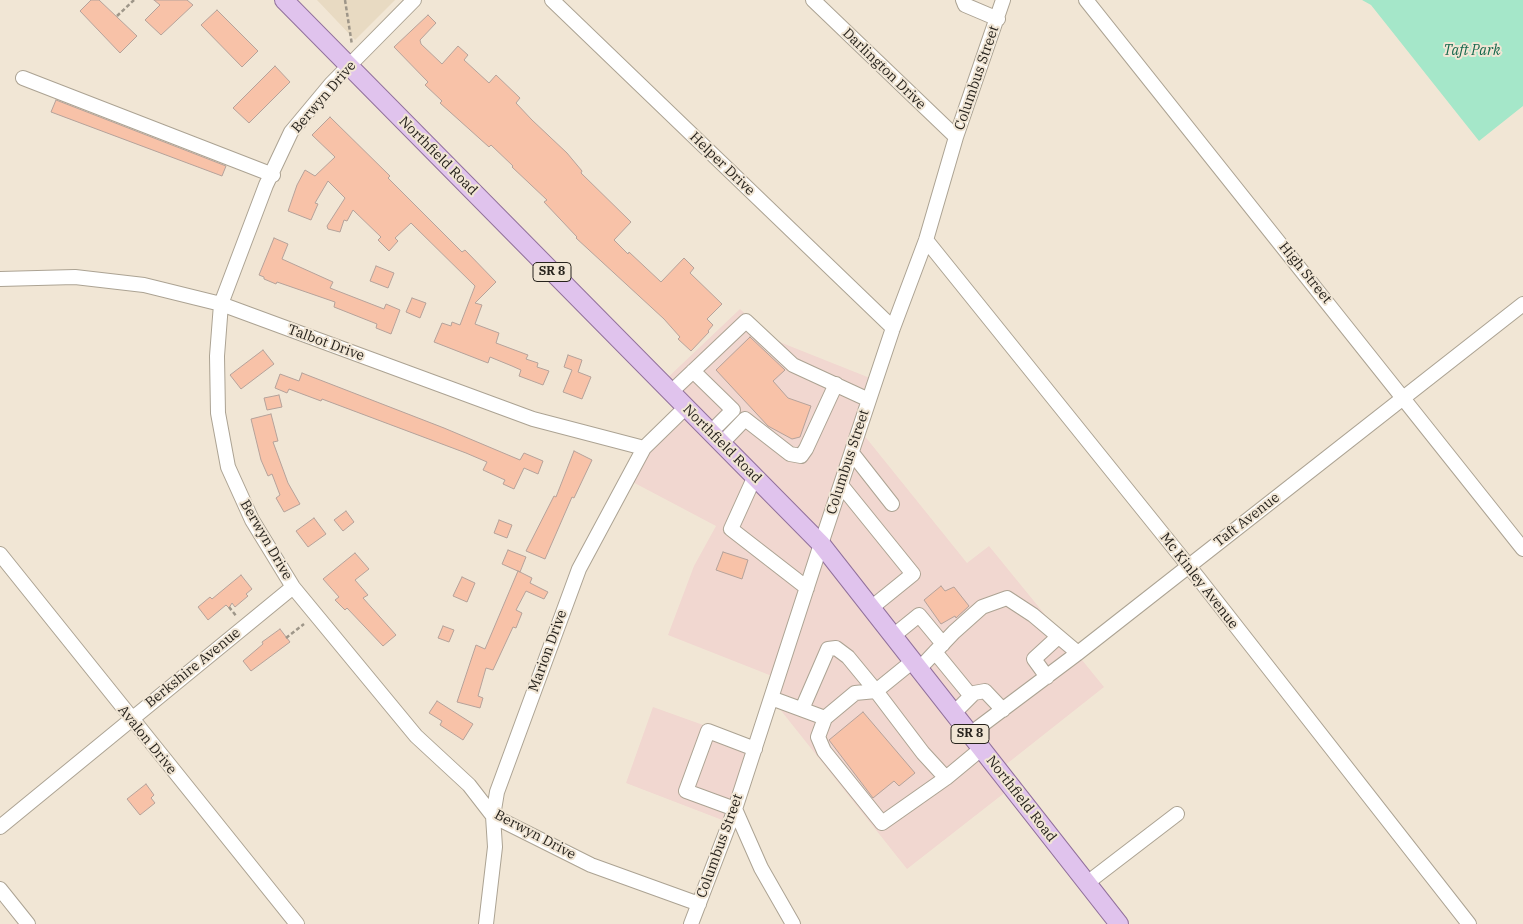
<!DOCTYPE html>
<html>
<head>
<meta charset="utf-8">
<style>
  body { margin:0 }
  canvas { display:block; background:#f1e6d5 }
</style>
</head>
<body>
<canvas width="1523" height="924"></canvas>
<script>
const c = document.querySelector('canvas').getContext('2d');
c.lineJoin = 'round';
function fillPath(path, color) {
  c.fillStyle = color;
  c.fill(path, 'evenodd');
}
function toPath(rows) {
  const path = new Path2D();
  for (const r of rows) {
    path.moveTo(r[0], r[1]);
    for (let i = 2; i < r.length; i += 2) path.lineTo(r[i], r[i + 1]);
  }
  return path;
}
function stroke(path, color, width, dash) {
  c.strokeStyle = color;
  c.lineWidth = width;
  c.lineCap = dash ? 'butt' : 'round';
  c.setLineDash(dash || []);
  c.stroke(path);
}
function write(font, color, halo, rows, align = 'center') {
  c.font = font + ' "IBM Plex Serif",serif';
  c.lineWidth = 4;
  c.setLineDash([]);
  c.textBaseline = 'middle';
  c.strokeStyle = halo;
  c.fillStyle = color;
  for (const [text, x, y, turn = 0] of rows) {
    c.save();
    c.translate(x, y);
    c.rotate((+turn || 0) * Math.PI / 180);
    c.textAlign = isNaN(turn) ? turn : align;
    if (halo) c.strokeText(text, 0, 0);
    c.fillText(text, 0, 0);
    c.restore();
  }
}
fillPath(toPath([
  [740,309,772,339,875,380,859,429,967,563,989,546,1104,687,999,770,1012,787,907,869,771,698,777,678,668,635,694,566,716,526,627,479,685,408,662,383],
  [653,707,756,744,730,823,626,783]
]), '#f1d7d0');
fillPath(toPath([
  [317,0,395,0,355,40]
]), '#e8dac2');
fillPath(toPath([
  [1362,0,1523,0,1523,106,1479,141,1371,5]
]), '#a5e7c9');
const building = toPath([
  [91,0,99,0,137,36,120,53,80,11,91,0],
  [154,0,187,0,193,5,161,35,145,20,160,5,154,0],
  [217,10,258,51,242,67,201,25,217,10],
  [428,15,436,23,420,40,421,44,442,64,458,46,468,55,464,60,489,83,496,75,520,98,516,103,532,120,567,153,582,171,581,173,631,222,614,240,628,254,629,252,661,282,684,258,694,268,690,273,722,304,707,319,713,325,708,331,709,332,691,351,678,339,680,337,664,319,576,238,577,237,544,202,547,200,512,167,513,166,491,145,489,147,440,103,442,101,425,85,428,82,394,47,428,15],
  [275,66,290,82,249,123,233,108,275,66],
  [56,100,226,166,222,176,51,112,56,100],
  [330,117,390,176,388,178,462,252,465,250,496,282,475,303,482,305,475,324,499,333,496,343,528,355,526,359,538,363,537,367,549,371,543,385,519,376,521,370,512,366,490,357,488,363,434,342,442,323,451,326,452,322,460,325,475,286,411,223,395,238,398,241,389,251,378,240,381,237,353,210,347,221,344,220,340,232,328,229,327,226,345,198,328,181,315,203,318,204,311,220,288,211,297,185,305,170,315,176,335,157,312,135,330,117],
  [274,238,288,244,282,259,333,282,330,288,384,309,386,304,400,310,391,334,376,328,377,324,334,307,335,302,277,282,276,284,264,279,264,277,259,275,274,238],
  [376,266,394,273,388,288,370,281,376,266],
  [412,298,426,303,420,318,406,312,412,298],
  [750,337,785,370,773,381,788,398,811,406,800,437,792,439,768,426,716,370,750,337],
  [263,350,274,364,241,389,230,375,263,350],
  [568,355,582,360,578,372,591,377,582,399,563,392,572,370,564,367,568,355],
  [302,373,444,428,520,460,524,453,543,461,538,474,524,468,514,489,503,484,505,480,483,470,487,462,466,453,322,399,321,401,289,389,287,393,275,388,280,374,299,381,302,373],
  [279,395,282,407,267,410,264,398,279,395],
  [271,414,278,441,273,442,288,483,300,504,284,512,276,498,280,495,272,474,268,476,261,460,251,419,271,414],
  [574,451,592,460,574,498,572,497,545,559,526,551,554,496,556,497,574,451],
  [346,511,354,522,343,531,334,520,346,511],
  [314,518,326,534,308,547,296,531,314,518],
  [499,520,512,525,507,538,494,533,499,520],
  [508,550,526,557,520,572,502,564,508,550],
  [723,552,748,560,742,579,716,570,723,552],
  [355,553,369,569,355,580,368,595,363,598,396,635,383,646,347,608,345,610,335,600,339,597,323,579,355,553],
  [518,571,532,578,530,583,548,592,544,599,526,591,516,610,522,613,516,628,513,627,493,670,486,668,478,696,483,698,480,708,457,702,476,645,485,649,518,571],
  [241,575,252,589,246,594,248,596,235,607,232,603,229,608,226,605,208,620,198,607,210,597,212,599,241,575],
  [462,577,475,583,467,602,453,596,462,577],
  [941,586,945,591,954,587,969,606,956,618,955,616,941,624,924,600,941,586],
  [443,626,454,630,449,642,438,638,443,626],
  [280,629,290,642,251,671,243,661,263,644,262,642,280,629],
  [437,701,473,724,463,740,440,725,442,721,429,713,437,701],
  [863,712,915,773,899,786,894,781,873,798,829,740,863,712],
  [146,784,154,795,151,798,155,803,140,815,127,799,146,784]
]);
fillPath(building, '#f8c2a8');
stroke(building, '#b5a29a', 1);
const minor = toPath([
  [414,0,331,84,291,132,266,185,221,304,217,356,218,413,228,467,252,520,293,587,416,736,469,785,493,816,591,865,699,904],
  [552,0,893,328],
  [813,0,956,137],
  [963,0,965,5,998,19],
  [1086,0,1523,549],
  [23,78,273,175],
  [926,240,1199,579,1469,924],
  [0,279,75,277,144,285,221,304,533,419,644,448],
  [693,371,733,410,711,432],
  [670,393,746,321,793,365,869,400],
  [722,443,745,419,790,454,801,456,806,449,836,384],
  [852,453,892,504],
  [755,476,731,529,807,588],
  [841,485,913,574,871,608],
  [0,554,297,924],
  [893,636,919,615,943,644],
  [935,652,971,696],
  [913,661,876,691,923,753,946,778,981,749],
  [919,669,954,632,982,607,1007,598,1033,615,1078,653],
  [1047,677,1034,659,1058,637],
  [771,698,825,718,855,693,876,691],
  [802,709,828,649,836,648,848,657,876,691],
  [954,713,974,693,985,691,1003,710],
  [825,718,818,737,824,751,882,823,946,778],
  [970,734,1078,653,1523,304],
  [755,749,708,731,686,791,735,809,761,868,793,924],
  [0,827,293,587],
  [1087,883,1177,814],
  [0,889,28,924],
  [486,924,495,847,493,816,497,792,579,569,644,448,685,408],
  [691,924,735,809,821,544,893,328,926,240,956,137,1003,0]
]);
const major = toPath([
  [284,0,821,544,1119,924]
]);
stroke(minor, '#aca393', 16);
stroke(major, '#92719c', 20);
stroke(toPath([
  [345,0,352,45],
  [117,16,134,0],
  [229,607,237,617],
  [286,638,304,624]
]), '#9e9689', 2.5, [4, 2.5]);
stroke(minor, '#fff', 14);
stroke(major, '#e0c3ed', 18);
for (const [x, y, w] of [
  [552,272,38],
  [970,734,38]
]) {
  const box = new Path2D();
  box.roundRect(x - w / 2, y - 9.5, w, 19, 4);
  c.fillStyle = '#f1e6d5';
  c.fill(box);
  stroke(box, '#27231d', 1);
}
write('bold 12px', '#27231d', null, [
  ["SR 8",552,272],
  ["SR 8",970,734]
]);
write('italic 14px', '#14674b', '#f1e6d5', [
  ["Taft Park",1472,51]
]);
write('14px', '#27231d', '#f1e6d5', [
  ["Darlington Drive",884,69,44],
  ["Columbus Street",977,78,-71],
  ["Berwyn Drive",324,97,-49],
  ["Northfield Road",438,156,45],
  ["Helper Drive",722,164,44],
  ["High Street",1305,273,51],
  ["Talbot Drive",326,343,20],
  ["Northfield Road",722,444,45],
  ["Columbus Street",848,462,-72],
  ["Taft Avenue",1247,520,-38],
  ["Berwyn Drive",266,540,60],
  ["Mc Kinley Avenue",1199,581,52],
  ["Marion Drive",548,651,-70],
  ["Berkshire Avenue",193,668,-39],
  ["Avalon Drive",147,740,51],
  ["Northfield Road",1021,799,52],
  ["Berwyn Drive",535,835,28],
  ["Columbus Street",720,846,-70]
]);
</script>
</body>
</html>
